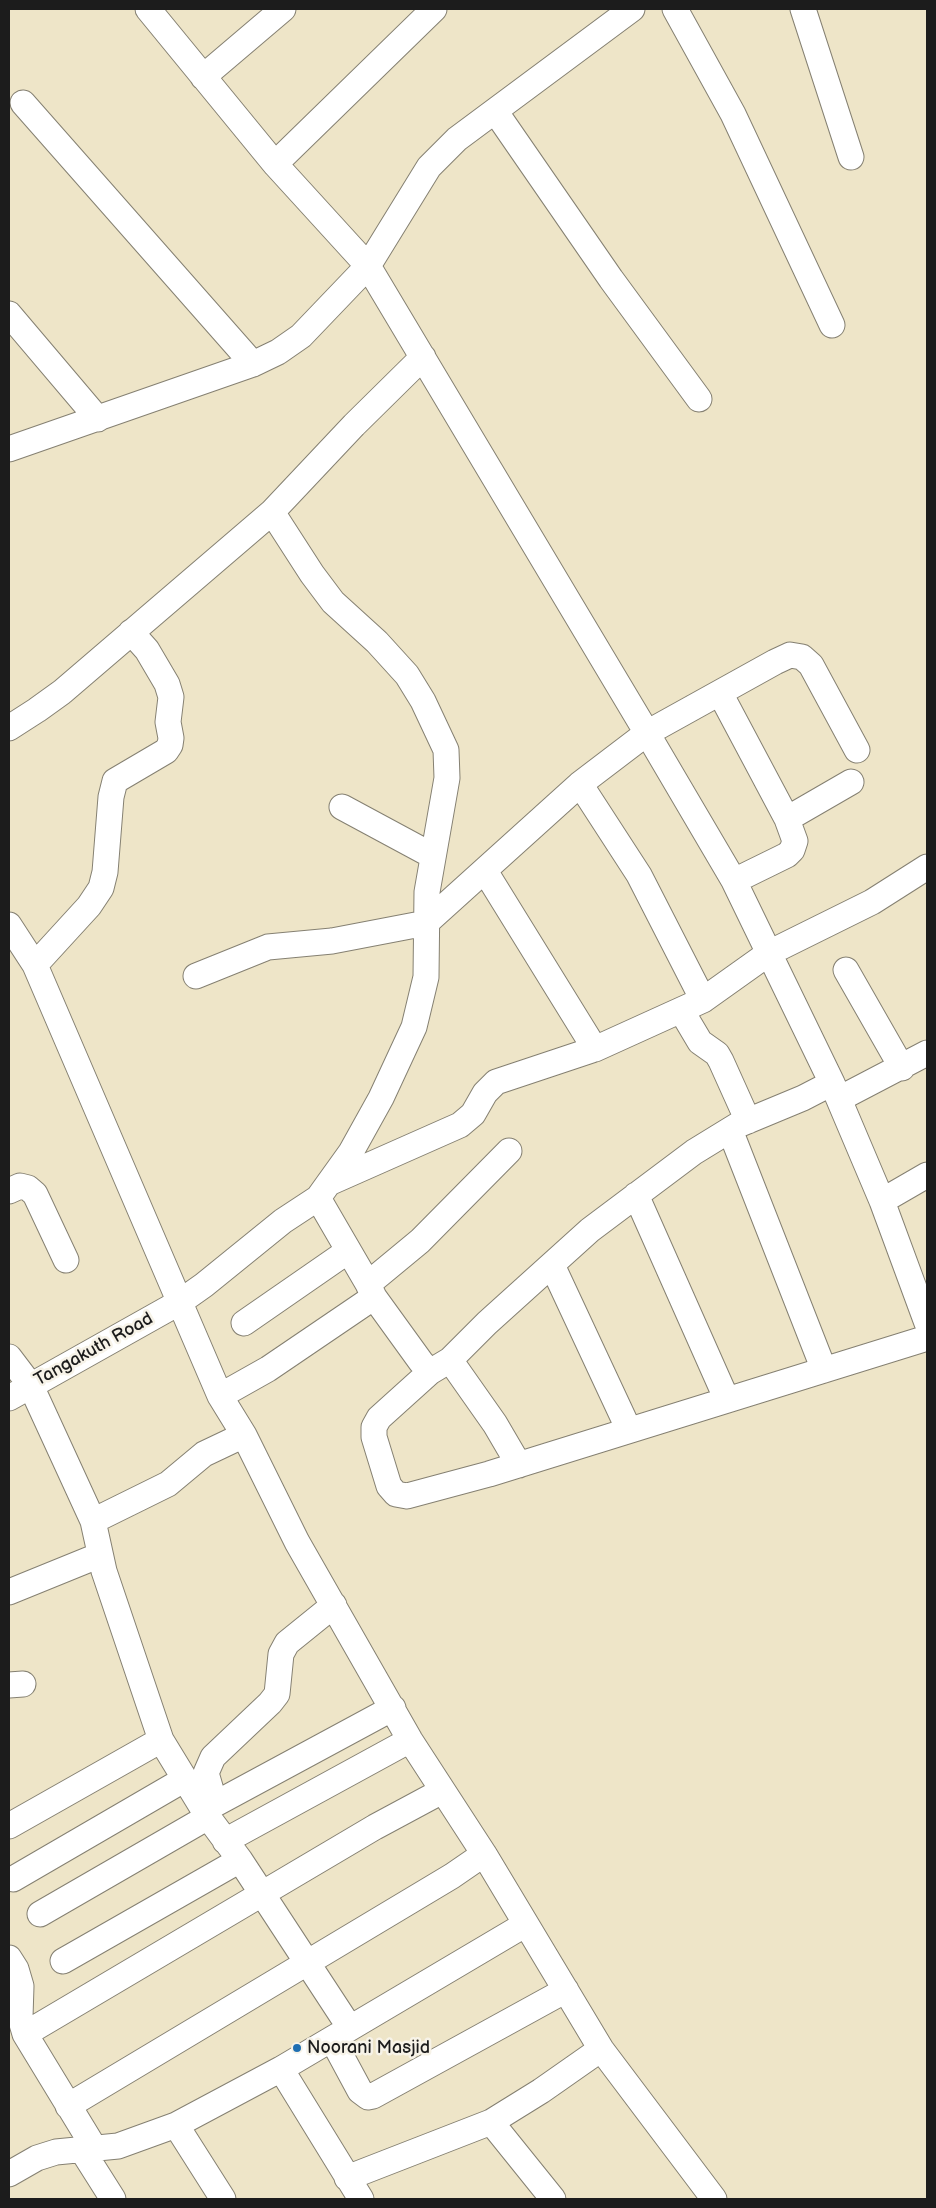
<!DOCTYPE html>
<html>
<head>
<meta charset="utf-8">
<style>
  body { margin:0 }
  #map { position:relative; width:936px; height:2208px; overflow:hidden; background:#eee5c8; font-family:"Balsamiq Sans",sans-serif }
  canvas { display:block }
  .frame { position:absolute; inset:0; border:10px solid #1c1c1c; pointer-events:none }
</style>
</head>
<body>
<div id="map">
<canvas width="936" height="2208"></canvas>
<div class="frame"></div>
</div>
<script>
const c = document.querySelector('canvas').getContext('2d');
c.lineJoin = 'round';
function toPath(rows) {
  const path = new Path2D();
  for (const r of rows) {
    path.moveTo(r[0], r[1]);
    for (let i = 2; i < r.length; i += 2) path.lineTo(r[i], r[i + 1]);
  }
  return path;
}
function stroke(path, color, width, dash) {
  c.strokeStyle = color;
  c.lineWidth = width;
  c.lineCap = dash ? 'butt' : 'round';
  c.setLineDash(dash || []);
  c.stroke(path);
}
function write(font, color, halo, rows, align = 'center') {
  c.font = font + ' "Balsamiq Sans",sans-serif';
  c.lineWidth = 5;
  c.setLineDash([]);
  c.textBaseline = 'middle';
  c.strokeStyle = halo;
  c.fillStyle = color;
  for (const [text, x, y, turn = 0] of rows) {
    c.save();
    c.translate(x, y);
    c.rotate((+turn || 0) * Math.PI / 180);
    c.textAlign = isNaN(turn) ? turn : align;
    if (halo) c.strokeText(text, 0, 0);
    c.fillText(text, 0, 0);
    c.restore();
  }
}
const minor = toPath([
  [148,9,275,164,368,266,647,733,775,662,790,655,802,657,811,665,857,750],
  [675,9,733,114,832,325],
  [803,9,851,157],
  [203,77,283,9],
  [23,103,253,364],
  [495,111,611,279,699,399],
  [275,164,434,9],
  [9,314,98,419],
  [9,449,253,364,278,352,301,336,368,266,429,167,457,139,632,9],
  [720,693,787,819],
  [9,728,37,710,62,692,272,512,354,425,423,357],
  [580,784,639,875,703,1000],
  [342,807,433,856],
  [485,871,595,1049],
  [734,881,787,855,792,850,795,841,787,819,851,782],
  [9,925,35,965,220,1396,244,1435,297,1542,410,1740,484,1854,601,2049,714,2199],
  [35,965,89,906,101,888,105,872,111,797,115,781,166,751,170,745,171,738,168,722,171,697,167,684,147,650,131,632],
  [846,970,902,1068],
  [196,976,268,947,332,941,426,923,580,784,647,733,734,881,832,1083,882,1201,927,1323],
  [681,1010,700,1042,717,1054,721,1061,748,1121],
  [832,1083,803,1098,738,1125,694,1152,590,1230,487,1323,450,1360,430,1372,379,1418,374,1427,374,1437,389,1486,396,1494,407,1496,489,1474,927,1338],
  [839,1099,927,1053],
  [730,1130,824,1370],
  [329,1183,460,1125,473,1114,485,1093,496,1082,595,1049,703,1000,769,953,872,902,927,867],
  [9,1191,20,1186,28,1188,35,1194,66,1260],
  [636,1195,727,1400],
  [318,1198,368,1284,374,1297,421,1362,430,1372],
  [882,1201,927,1175],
  [552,1265,629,1430],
  [368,1284,420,1241,509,1151],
  [244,1323,348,1251],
  [9,1357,31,1386,93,1521,104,1571,161,1740,208,1817,240,1860,350,2028],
  [450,1360,495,1424,519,1465],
  [220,1396,268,1369,374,1297],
  [9,1398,180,1302,204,1285,283,1221,318,1198,351,1152,381,1098,414,1027,426,977,427,892,447,778,446,750,423,701,407,675,377,642,333,602,312,574,272,512],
  [93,1521,168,1484,204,1454,244,1435],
  [9,1592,100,1555],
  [9,1685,23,1684],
  [215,1804,206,1773,213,1757,270,1703,277,1694,281,1654,287,1643,334,1605],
  [204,1810,393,1708],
  [9,1826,161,1740],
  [225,1841,410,1740],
  [13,1879,185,1779],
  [40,1914,208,1817],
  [9,1958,16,1969,21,1986,20,2017,25,2034,95,2149],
  [63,1961,240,1860],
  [25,2034,375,1827,442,1791],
  [332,2039,360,2091,368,2097,373,2096,566,1990],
  [281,2069,361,2199],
  [68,2106,452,1876,484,1854],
  [491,2122,553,2199],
  [176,2125,223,2199],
  [82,2150,113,2199],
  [9,2174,37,2158,56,2152,118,2146,176,2125,281,2069,526,1924],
  [347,2178,491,2122,541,2091,601,2049]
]);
stroke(minor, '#858072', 27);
stroke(minor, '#fff', 25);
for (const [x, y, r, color] of [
  [297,2048,5,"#1f6fb2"]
]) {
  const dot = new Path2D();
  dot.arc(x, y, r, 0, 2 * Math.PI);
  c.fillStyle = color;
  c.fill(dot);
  stroke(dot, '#f7f3e8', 2);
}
write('18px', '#1c1c1c', '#f7f3e8', [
  ["Tangakuth Road",94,1350,-29]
]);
write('18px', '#1c1c1c', '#f7f3e8', [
  ["Noorani Masjid",307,2048]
], 'left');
</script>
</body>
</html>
